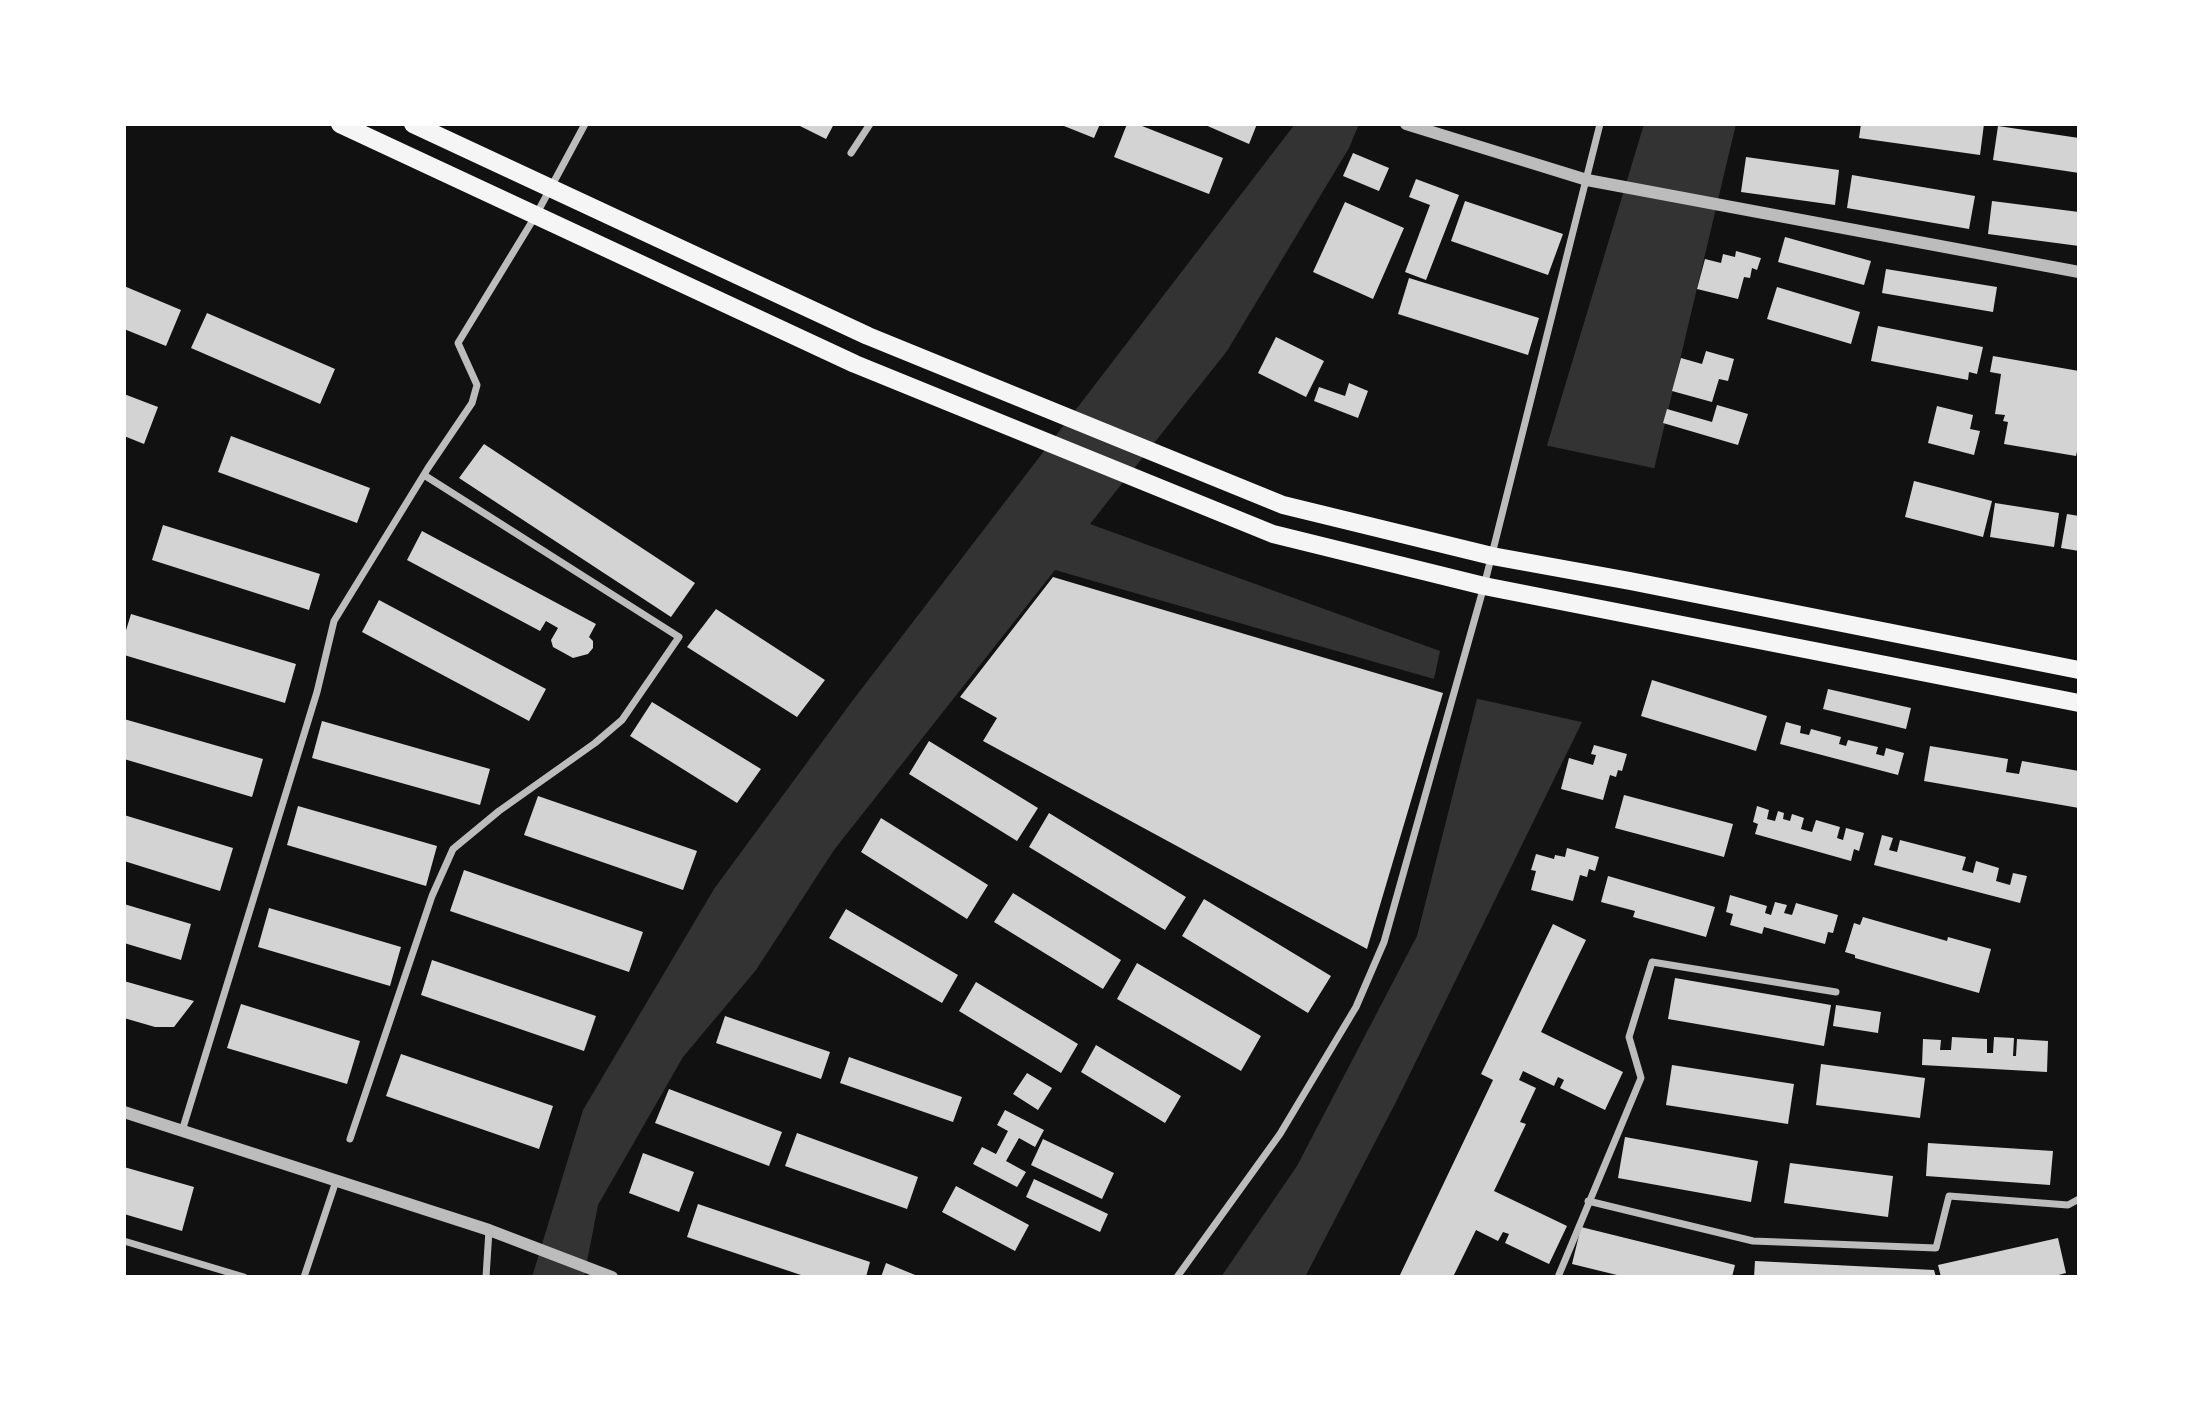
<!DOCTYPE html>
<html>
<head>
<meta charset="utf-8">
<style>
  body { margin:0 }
  #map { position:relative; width:2203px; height:1401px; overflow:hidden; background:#111; font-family:Raleway,sans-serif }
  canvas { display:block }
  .frame { position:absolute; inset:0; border:126px solid #fff; pointer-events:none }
</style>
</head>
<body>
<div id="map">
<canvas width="2203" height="1401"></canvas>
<div class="frame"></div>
</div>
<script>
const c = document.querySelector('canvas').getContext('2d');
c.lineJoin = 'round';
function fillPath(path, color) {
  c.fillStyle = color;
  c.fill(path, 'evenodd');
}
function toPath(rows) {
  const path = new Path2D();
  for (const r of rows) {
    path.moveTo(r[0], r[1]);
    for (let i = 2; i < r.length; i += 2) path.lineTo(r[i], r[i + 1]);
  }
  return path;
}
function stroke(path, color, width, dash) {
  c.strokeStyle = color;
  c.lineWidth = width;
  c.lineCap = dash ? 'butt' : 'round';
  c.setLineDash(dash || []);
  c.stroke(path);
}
fillPath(toPath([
  [1295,124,1359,124,1349,148,1227,351,1090,524,1440,651,1434,679,1055,570,834,850,756,970,683,1057,598,1205,584,1277,532,1277,583,1110,714,889,853,700],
  [1644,124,1736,124,1647,499,1585,716,1397,1100,1305,1277,1221,1277,1297,1166,1417,936,1479,691,1542,462]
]), '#333');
fillPath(toPath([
  [1544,445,1658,469,1586,723,1474,698]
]), '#111');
fillPath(toPath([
  [796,124,834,124,826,139],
  [1059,124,1100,124,1094,138],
  [1127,124,1137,124,1223,158,1209,194,1114,157],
  [1203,124,1257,124,1249,144],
  [1861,124,1984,124,1980,155,1859,138],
  [1998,126,2079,138,2079,173,1993,160],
  [1353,153,1389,168,1379,191,1343,176],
  [1746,157,1839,170,1835,205,1741,192],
  [1852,175,1975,196,1969,229,1847,208],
  [1416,179,1459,195,1426,280,1405,272,1430,205,1409,197],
  [1465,201,1563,234,1548,275,1451,241],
  [1992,201,2079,212,2079,246,1988,234],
  [1345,202,1404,228,1373,299,1313,272],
  [1785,237,1871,261,1864,285,1778,262],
  [1736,251,1761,258,1757,270,1752,268,1750,278,1744,277,1738,299,1697,289,1705,259,1721,263,1723,254,1735,257],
  [1886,269,1997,287,1993,312,1882,293],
  [1409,278,1539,318,1528,355,1398,314],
  [124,286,181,310,166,346,124,329],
  [1777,287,1860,312,1851,344,1767,319],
  [207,313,335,369,320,404,191,348],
  [1878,326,1983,347,1977,374,1969,372,1968,380,1871,361],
  [1276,337,1324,361,1306,397,1258,373],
  [1706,351,1734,359,1728,381,1719,379,1712,402,1672,391,1681,358,1702,364],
  [1993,356,2079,371,2079,442,2076,456,2004,444,2008,422,2003,421,2005,415,1995,414,2001,374,1990,372],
  [1349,383,1368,391,1358,418,1314,401,1319,387,1345,396],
  [124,394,158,407,144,444,124,436],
  [1717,405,1748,414,1738,445,1663,423,1667,409,1712,422],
  [1937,406,1973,415,1970,429,1980,431,1974,455,1928,443],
  [231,436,370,488,357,523,218,472],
  [484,444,695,583,671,617,459,478],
  [1914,481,1992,501,1983,537,1905,517],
  [1995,503,2059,513,2054,547,1990,537],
  [2067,514,2079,516,2079,551,2061,548],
  [163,525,320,574,309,610,152,560],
  [422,531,596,624,589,637,593,641,593,648,588,654,573,658,553,647,551,640,558,628,546,621,540,631,407,560],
  [1053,577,1443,693,1367,949,983,741,997,718,960,697],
  [379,600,546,689,529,721,362,632],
  [716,609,825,680,797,717,687,647],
  [131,614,296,664,285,703,124,655,124,637],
  [1652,680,1767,716,1756,751,1641,716],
  [1828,689,1911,708,1906,729,1823,709],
  [652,702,761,769,737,803,630,736],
  [124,719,263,759,252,797,124,759],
  [322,721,490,769,480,805,312,758],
  [1786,722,1801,726,1800,733,1809,735,1811,729,1841,737,1839,744,1846,746,1848,740,1878,747,1876,754,1884,756,1886,748,1904,753,1898,775,1780,744],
  [929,741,1038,808,1017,841,909,774],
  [1594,745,1627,754,1622,771,1618,770,1616,777,1610,775,1603,800,1561,789,1569,758,1593,765,1596,755,1591,754],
  [1930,746,2008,759,2006,772,2019,774,2022,761,2079,771,2079,808,1924,781],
  [1624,795,1733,824,1724,857,1615,828],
  [538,796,697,851,683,890,524,835],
  [298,806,437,846,426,886,287,845],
  [1757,806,1769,810,1767,819,1775,821,1778,811,1784,813,1783,819,1790,821,1792,814,1804,818,1801,829,1812,832,1816,820,1840,827,1837,838,1843,840,1846,828,1864,833,1859,851,1854,849,1851,861,1755,834,1758,824,1753,822],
  [1049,813,1186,897,1165,930,1029,847],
  [124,815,233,848,220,891,124,861],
  [881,818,988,885,967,919,861,852],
  [1882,835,1893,838,1889,850,1897,852,1900,840,1966,857,1962,870,1973,873,1976,861,1999,868,1996,881,2010,885,2013,873,2027,876,2020,903,1874,865],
  [1567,848,1599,857,1595,871,1589,869,1587,877,1580,875,1573,901,1531,890,1536,871,1531,870,1536,854,1554,859,1555,855,1565,857],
  [464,870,643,932,629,972,450,911],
  [1608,876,1715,907,1706,937,1633,917,1635,911,1601,902],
  [1013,893,1121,960,1103,989,994,922],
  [1730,895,1767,906,1765,913,1771,915,1775,902,1787,905,1784,913,1792,915,1796,903,1838,915,1833,933,1828,932,1825,944,1764,927,1762,934,1730,925,1733,914,1726,912],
  [1204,899,1331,976,1308,1013,1182,936],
  [124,904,191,924,181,960,124,943],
  [269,908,401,947,390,986,258,947],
  [846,909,958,975,942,1003,829,938],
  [1863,917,1947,941,1948,937,1991,949,1979,993,1855,958,1855,955,1845,952,1854,923,1860,925],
  [1553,924,1586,940,1541,1032,1623,1072,1605,1110,1560,1088,1564,1080,1558,1077,1554,1086,1523,1071,1519,1080,1536,1088,1520,1122,1526,1124,1494,1191,1567,1226,1549,1264,1505,1243,1509,1234,1503,1232,1498,1241,1476,1230,1453,1277,1399,1277,1493,1080,1481,1074],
  [432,960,596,1016,584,1051,421,995],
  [1137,963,1261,1036,1241,1071,1117,999],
  [1675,978,1831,1005,1824,1046,1668,1019],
  [124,981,194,1001,174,1027,155,1027,124,1018],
  [976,982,1078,1044,1061,1073,959,1011],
  [241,1004,360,1041,347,1084,227,1048],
  [1836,1005,1881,1012,1878,1033,1833,1026],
  [725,1016,830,1052,821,1079,716,1043],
  [1952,1037,1987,1039,1987,1053,1993,1053,1994,1037,2014,1038,2013,1056,2016,1056,2017,1039,2048,1041,2047,1072,1922,1065,1923,1039,1941,1040,1940,1050,1951,1050],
  [1096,1045,1181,1096,1165,1123,1081,1072],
  [401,1054,553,1106,539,1149,386,1096],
  [849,1057,962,1097,953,1122,840,1083],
  [1821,1064,1925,1078,1920,1118,1816,1105],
  [1672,1065,1794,1084,1788,1124,1666,1105],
  [1027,1073,1052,1088,1038,1110,1013,1094],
  [669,1089,782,1132,769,1166,655,1123],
  [1005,1110,1044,1130,1035,1147,1019,1138,1006,1161,1026,1172,1017,1187,973,1164,982,1147,996,1154,1008,1131,997,1125],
  [797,1133,918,1177,907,1209,785,1166],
  [1625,1137,1758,1161,1751,1202,1618,1178],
  [1043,1139,1114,1173,1102,1199,1031,1165],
  [1928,1143,2053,1151,2050,1185,1926,1176],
  [643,1153,694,1172,679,1212,629,1193],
  [1790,1163,1893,1176,1888,1217,1784,1203],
  [124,1167,194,1187,182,1231,124,1214],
  [1034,1179,1108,1214,1100,1232,1026,1197],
  [956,1186,1029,1225,1015,1251,942,1212],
  [698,1204,870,1262,866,1277,807,1277,687,1237],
  [1581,1227,1735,1265,1732,1277,1625,1277,1572,1264],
  [2058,1238,2066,1273,2051,1277,1941,1277,1938,1265],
  [1755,1261,1934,1270,1936,1277,1754,1277],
  [886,1263,920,1277,881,1277]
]), '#d3d3d3');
stroke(toPath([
  [851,153,870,124],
  [182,1131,317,692,334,621,428,468,472,403,477,385,458,343,536,215,585,124],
  [350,1139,432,896,453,849,499,811,595,743,622,720,679,637,424,475],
  [1588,1201,1753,1241,1936,1248,1949,1196,2068,1205,2079,1199],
  [124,1241,244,1277],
  [304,1277,336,1181],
  [486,1277,489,1230],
  [1177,1277,1280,1134,1356,1007,1384,942,1484,586,1600,124],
  [1558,1277,1641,1078,1629,1037,1652,962,1836,992]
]), '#bcbcbc', 7);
stroke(toPath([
  [1406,124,1587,180,2079,272],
  [124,1112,489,1230,612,1277]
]), '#bcbcbc', 12);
stroke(toPath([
  [340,124,855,364,1273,534,1484,586,2079,703],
  [413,124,868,336,1283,505,1492,556,1630,581,2079,670]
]), '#f5f5f5', 18);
</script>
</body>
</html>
